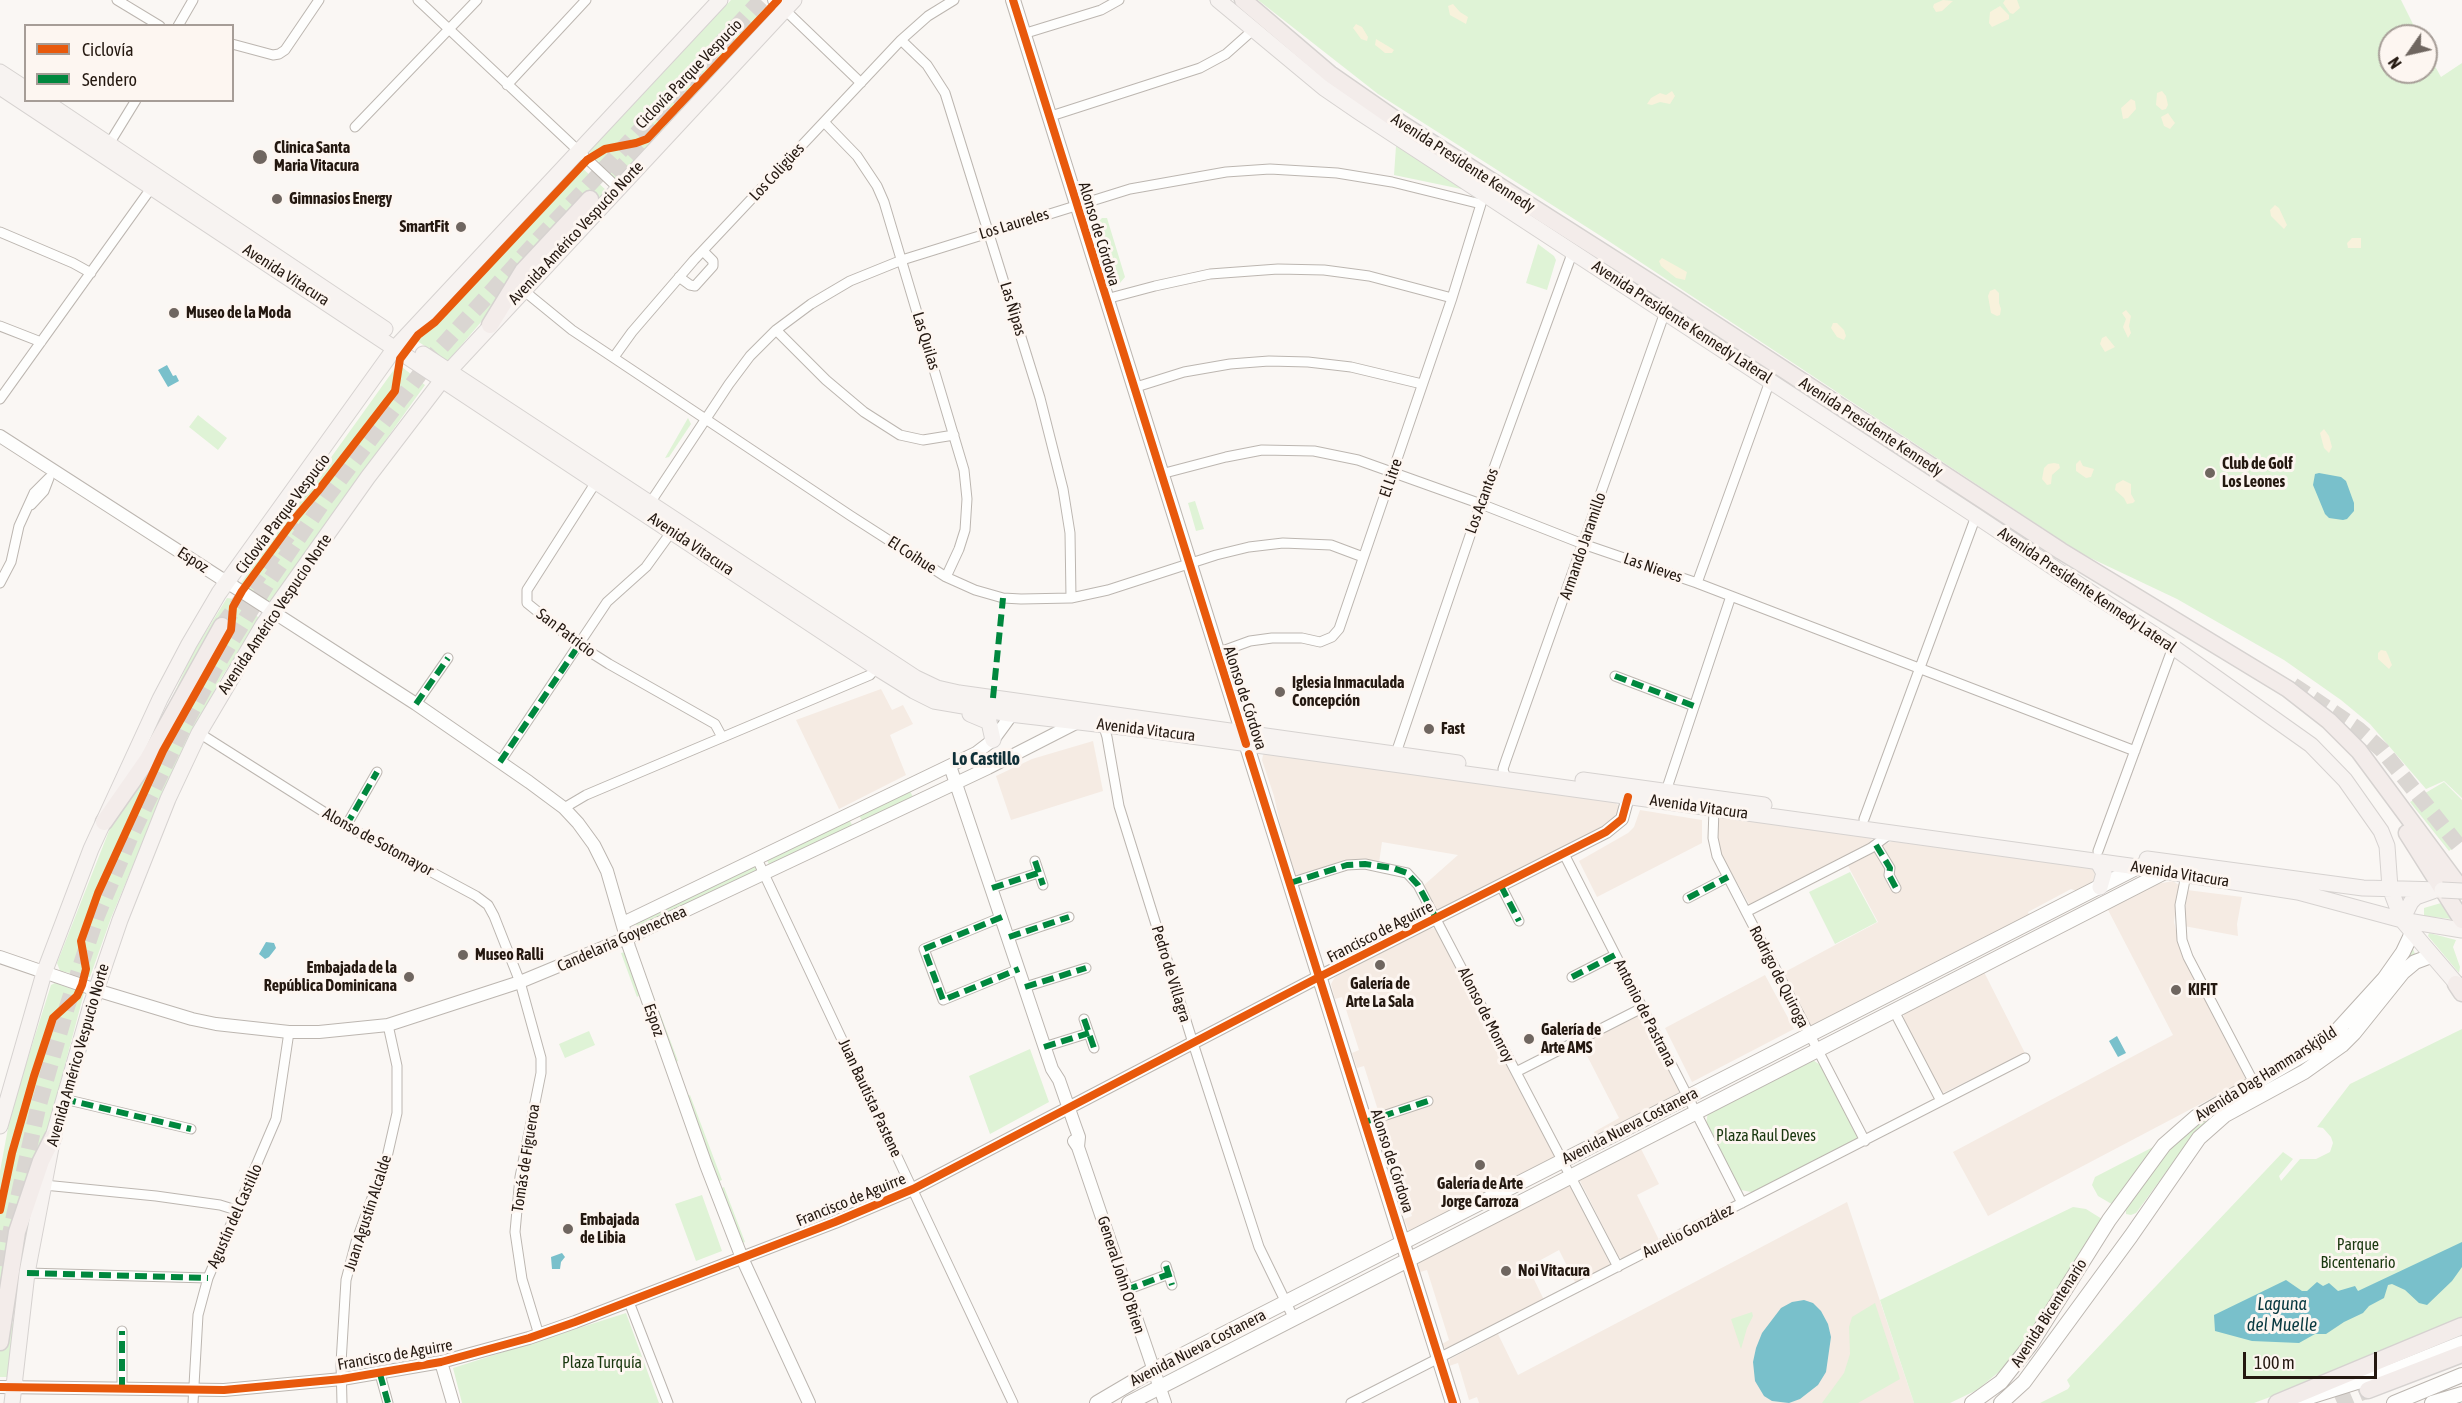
<!DOCTYPE html>
<html>
<head>
<meta charset="utf-8">
<style>
  body { margin:0 }
  #map { position:relative; width:2462px; height:1403px; overflow:hidden; background:#faf7f4; font-family:"Asap Condensed",sans-serif }
  canvas { display:block }
  .legend { position:absolute; left:24px; top:24px; width:210px; height:78px; box-sizing:border-box; background:#fdf6f1; border:2px solid #a69d97; margin:0; padding:8px 10px; list-style:none; font-size:18px; color:#241810 }
  .legend li { display:flex; align-items:center; gap:12px; height:30px }
  .legend b { width:30px; border:2px solid #a69d97 }
  .north { position:absolute; left:2378px; top:24px; width:60px; height:60px; box-sizing:border-box; background:#fdf6f1; border:2px solid #a69d97; border-radius:50%; rotate:236deg; font-size:16px; font-weight:700; line-height:24px; text-align:center; color:#241810 }
  .north::after { content:''; display:block; margin:auto; width:21px; height:27px; background:#6f6660; clip-path:polygon(50% 0,100% 100%,50% 72%,0 100%) }
  .scale { position:absolute; left:2243px; top:1352px; width:134px; height:27px; box-sizing:border-box; border:3px solid #241810; border-top:0; padding-left:8px; font-size:18px; line-height:21px; white-space:nowrap; color:#241810; -webkit-text-stroke:4px #fdf6f1; paint-order:stroke }
</style>
</head>
<body>
<div id="map">
<canvas width="2462" height="1403"></canvas>
<ul class="legend">
<li><b style="height:8px;background:#e8590c"></b>Ciclovía</li>
<li><b style="height:8px;background:#00873e"></b>Sendero</li>
</ul>
<div class="north">N</div>
<div class="scale">100 m</div>
</div>
<script>
const c = document.querySelector('canvas').getContext('2d');
c.lineJoin = 'round';
function fillPath(path, color) {
  c.fillStyle = color;
  c.fill(path, 'evenodd');
}
function toPath(rows) {
  const path = new Path2D();
  for (const r of rows) {
    path.moveTo(r[0], r[1]);
    for (let i = 2; i < r.length; i += 2) path.lineTo(r[i], r[i + 1]);
  }
  return path;
}
function stroke(path, color, width, dash) {
  c.strokeStyle = color;
  c.lineWidth = width;
  c.lineCap = dash ? 'butt' : 'round';
  c.setLineDash(dash || []);
  c.stroke(path);
}
function write(font, color, halo, rows, align = 'center') {
  c.font = font + ' "Asap Condensed",sans-serif';
  c.lineWidth = 6;
  c.setLineDash([]);
  c.textBaseline = 'middle';
  c.strokeStyle = halo;
  c.fillStyle = color;
  for (const [text, x, y, turn = 0] of rows) {
    c.save();
    c.translate(x, y);
    c.rotate((+turn || 0) * Math.PI / 180);
    c.textAlign = isNaN(turn) ? turn : align;
    if (halo) c.strokeText(text, 0, 0);
    c.fillText(text, 0, 0);
    c.restore();
  }
}
fillPath(toPath([
  [881,689,892,710,903,705,913,724,890,735,906,775,839,809,796,720],
  [1093,741,1103,791,1011,820,996,776,1032,759],
  [1267,753,1615,802,1618,805,1619,811,1607,825,1438,912,1423,886,1458,855,1382,842,1379,863,1296,875,1282,832,1274,796,1262,760,1263,755],
  [1640,810,1702,820,1702,843,1597,897,1579,861,1628,833,1634,827],
  [1722,815,1871,836,1872,842,1754,904,1749,904,1721,854,1716,832,1718,821],
  [1892,841,2094,867,2099,880,2080,892,2071,889,2028,912,2030,917,1813,1028,1809,1026,1781,974,1878,922,1847,864],
  [2173,881,2179,885,2174,922,2179,942,2246,1080,1988,1216,1953,1152,2173,1035,2107,908,2152,885],
  [2187,890,2242,897,2237,924,2238,936,2184,926],
  [1436,928,1439,931,1555,1155,1549,1162,1413,1233,1409,1231,1404,1219,1412,1216,1391,1153,1384,1155,1375,1126,1382,1123,1364,1066,1357,1068,1352,1053,1359,1050,1342,997,1335,999,1331,984,1335,977,1427,929],
  [1984,972,2025,1053,1943,1093,1938,1090,1903,1019,1904,1014],
  [1765,975,1794,1029,1692,1082,1665,1028],
  [1638,1015,1644,1018,1679,1088,1679,1094,1598,1138,1594,1132,1619,1118,1581,1044],
  [1640,1147,1659,1184,1637,1195,1660,1242,1622,1259,1618,1256,1580,1181,1582,1178],
  [1568,1186,1573,1189,1610,1264,1607,1268,1576,1284,1559,1250,1528,1267,1544,1300,1446,1350,1442,1344,1449,1340,1427,1270,1420,1272,1418,1267,1420,1259],
  [1847,1202,1914,1403,1479,1403,1477,1397,1469,1400,1458,1363,1449,1366,1450,1359,1498,1334,1518,1375]
]), '#f5ebe3');
fillPath(toPath([
  [731,0,759,0,773,13,616,180,589,152],
  [1258,0,2401,0,2419,36,2390,36,2390,72,2426,72,2426,50,2441,77,2462,63,2462,798,2444,781,2426,789,2370,724,2341,700,2284,660,2177,599,2082,554,1607,240,1378,94],
  [1396,146,1466,190,1394,175],
  [578,164,607,191,498,302,448,361,414,339],
  [1102,218,1107,218,1125,277,1120,283,1117,283,1099,221],
  [1538,244,1554,256,1556,260,1547,290,1526,283],
  [398,364,425,385,270,602,262,598,241,583],
  [198,415,227,438,218,450,189,427],
  [688,418,691,424,669,457,665,458],
  [1195,501,1204,529,1196,531,1188,503],
  [227,598,234,599,258,617,258,620,220,680,171,774,111,918,90,977,60,971,57,963,116,813,163,749,229,630,153,740,192,654],
  [2444,782,2462,800,2462,841,2449,851,2410,802],
  [910,791,914,799,863,823,859,815],
  [849,819,853,827,770,867,766,858],
  [755,864,759,872,638,929,634,921],
  [1850,872,1877,922,1835,944,1809,892],
  [2441,903,2462,905,2452,919,2424,916,2424,908],
  [2429,933,2456,940,2453,947,2460,967,2459,973,2428,936],
  [2413,949,2415,954,2343,1034,2317,1055,2192,1137,2136,1213,2131,1215,2126,1214,2126,1207,2171,1147,2188,1131,2297,1066,2381,989],
  [636,950,678,1061,674,1063],
  [625,952,640,995,637,997,621,953],
  [55,983,84,993,35,1178,21,1192,0,1315,0,1171,11,1112,51,985],
  [2462,1029,2462,1323,2422,1340,2254,1403,2040,1403,2068,1389,2070,1386,2067,1380,2283,1152,2293,1159,2279,1176,2281,1181,2300,1159,2316,1159,2330,1152,2333,1143,2331,1137,2323,1128,2317,1127,2350,1084],
  [589,1031,595,1045,565,1058,559,1044],
  [1030,1049,1049,1102,990,1134,969,1076],
  [1813,1060,1820,1065,1859,1137,1856,1142,1756,1193,1741,1190,1706,1124,1708,1112],
  [690,1095,722,1180,717,1182,686,1097],
  [2157,1145,2115,1206,2098,1196,2092,1185,2095,1177],
  [724,1187,745,1242,740,1244,720,1189],
  [702,1195,722,1251,696,1261,675,1204],
  [2073,1207,2086,1209,2102,1219,2021,1346,2000,1371,1977,1390,1950,1403,1914,1403,1880,1300],
  [1875,1303,1900,1379,1858,1403,1822,1403,1844,1373,1850,1354,1849,1327,1852,1317],
  [1752,1312,1753,1316,1747,1328,1741,1349,1731,1319],
  [626,1313,659,1403,462,1403,453,1368],
  [7,1322,15,1324,8,1377,0,1377,0,1344]
]), '#dff3d6');
fillPath(toPath([
  [1943,0,1953,1,1942,11,1936,12,1933,7,1934,4],
  [2005,0,2017,0,2020,8,2013,14,2010,13,2003,3],
  [1453,4,1460,12,1468,17,1466,24,1450,15,1448,6],
  [2000,6,2009,15,2009,19,1992,27,1989,23,1990,12],
  [1356,24,1362,27,1368,37,1367,41,1361,39,1356,32,1353,28],
  [1376,39,1391,48,1394,50,1392,53,1385,53,1379,48,1375,45],
  [1672,91,1675,96,1670,104,1660,102,1652,105,1647,104,1651,98,1660,93,1666,95],
  [2162,91,2166,96,2168,105,2166,109,2162,110,2156,105,2157,93],
  [2131,99,2135,101,2136,109,2128,118,2123,119,2121,108],
  [2168,113,2175,123,2170,129,2164,126,2161,117],
  [2275,205,2279,208,2287,225,2284,229,2271,216,2270,210],
  [2352,238,2361,238,2361,248,2348,248,2347,243],
  [1662,258,1687,272,1685,280,1676,278,1661,266,1659,261],
  [1995,289,1999,293,1999,303,2001,309,2000,315,1997,316,1991,313,1988,296,1990,291],
  [2126,310,2131,316,2129,326,2131,333,2128,338,2123,327,2126,319,2122,313],
  [1833,323,1837,323,1844,330,1846,336,1844,340,1837,337,1831,328],
  [2106,336,2115,347,2105,352,2100,344,2102,338],
  [2324,429,2329,436,2332,447,2329,453,2324,448,2320,433],
  [2080,460,2083,466,2094,469,2091,477,2086,478,2076,471,2076,464],
  [2054,463,2059,464,2060,468,2052,475,2051,484,2047,485,2042,479,2044,468,2048,464],
  [2123,480,2131,484,2131,494,2135,501,2133,503,2127,504,2124,498,2115,490,2116,484],
  [2381,650,2386,651,2388,655,2392,665,2389,669,2378,659,2378,653]
]), '#f8f2dc');
fillPath(toPath([
  [167,365,173,376,176,375,179,381,168,387,158,370],
  [2319,473,2341,477,2346,481,2354,503,2354,511,2347,519,2343,520,2329,518,2325,514,2313,485,2315,474],
  [266,942,274,943,276,948,269,957,265,959,259,954],
  [2117,1036,2126,1053,2118,1057,2109,1041],
  [2462,1242,2462,1267,2452,1281,2427,1305,2419,1303,2405,1290,2392,1284,2388,1285,2384,1298,2369,1306,2363,1313,2344,1322,2326,1334,2315,1334,2299,1343,2252,1341,2215,1331,2214,1315,2286,1280,2302,1291,2307,1291,2317,1282,2323,1286,2329,1283,2338,1291,2355,1286,2358,1291],
  [562,1253,565,1257,561,1262,560,1269,552,1269,551,1257],
  [1804,1300,1813,1303,1821,1311,1828,1324,1831,1337,1826,1372,1818,1385,1800,1399,1789,1403,1772,1401,1764,1396,1755,1381,1753,1362,1756,1348,1762,1333,1781,1308,1792,1302]
]), '#79c0cb');
stroke(toPath([
  [614,175,762,24],
  [222,626,297,523],
  [2293,685,2358,729,2382,750,2462,850],
  [8,1243,38,1108,67,1007,97,916,131,836,185,724,215,668,267,584,326,498,435,354,535,243,761,0],
  [0,1266,6,1231],
  [2337,1403,2368,1390]
]), '#dad6d2', 16, [16, 8]);
const minor = toPath([
  [117,0,160,26],
  [418,0,618,188],
  [785,10,861,83],
  [178,26,193,0],
  [1023,34,1101,10,1119,0],
  [901,40,927,65,945,93,1040,398,1063,489,1070,533,1071,598],
  [232,44,273,55,279,54,285,50,319,0],
  [507,85,586,0],
  [1048,117,1200,68,1226,54,1253,30],
  [824,122,857,156,877,186,884,202,964,470,967,499,965,530,959,549,946,577],
  [355,127,477,0],
  [109,144,136,100],
  [0,232,73,263,91,273],
  [679,277,690,285,695,286,713,266,713,261,703,251],
  [523,290,572,330,851,516,946,577,975,590,1003,598,1021,599,1071,598,1108,590,1216,555,1249,547,1283,543,1331,545,1363,557],
  [1106,299,1155,286,1210,274,1278,269,1324,270,1369,276,1452,298],
  [0,326,41,342],
  [776,330,826,380,864,412,900,435,923,440,954,435],
  [614,357,632,332,694,260,901,40,928,16,954,0],
  [1133,388,1184,372,1230,364,1269,361,1308,362,1351,367,1422,384],
  [0,399,152,187],
  [1161,474,1226,457,1262,450,1314,451,1358,460,1481,504,1583,544,1697,583,2135,751],
  [596,482,527,590,527,603,579,645,609,664,715,724,722,737],
  [650,503,729,384,750,356,776,330,811,304,850,281,902,260,1130,189,1226,172,1270,169,1337,173,1392,182,1481,204,1452,298,1339,629,1332,637,1320,642,1302,638,1272,638,1250,641,1217,653],
  [31,505,44,491,49,478],
  [0,583,11,562,19,526,34,493,49,478],
  [1697,583,1770,381],
  [1615,676,1694,706],
  [416,704,448,658],
  [1103,724,1107,737,1119,806,1193,1043,1259,1247,1294,1319],
  [199,733,346,826,476,896,488,905,494,916,520,982,541,1058,541,1073,520,1177,515,1232,522,1279,539,1335],
  [1396,753,1478,512,1573,251],
  [500,762,607,602,646,567,672,531],
  [1506,779,1503,769,1506,760,1665,312],
  [1666,791,1731,596],
  [564,808,586,795,870,675,879,664],
  [1714,809,1713,838,1717,856,1865,1141],
  [1864,819,1976,516],
  [346,826,377,772],
  [1876,845,1890,868,1889,875,1896,888],
  [2098,851,2173,647],
  [1564,854,1742,1203],
  [757,859,1013,1403],
  [1035,861,1043,885],
  [2186,875,2180,905,2182,940,2188,957,2254,1083],
  [1290,883,1347,865,1365,864,1407,873,1418,885,1618,1267],
  [1501,886,1519,921],
  [992,888,1038,873],
  [1688,898,1728,877],
  [1746,912,1871,848,1891,833],
  [1002,917,924,949,943,1000,1019,969],
  [1009,937,1069,917],
  [1572,977,1615,955],
  [1025,987,1086,968],
  [1894,1011,1941,1101],
  [1084,1019,1094,1048],
  [1044,1047,1089,1033],
  [1516,1072,1642,1008],
  [64,1099,191,1129],
  [1365,1122,1428,1101],
  [44,1185,156,1196,220,1205,236,1210],
  [1166,1266,1172,1285],
  [27,1273,208,1278],
  [1126,1290,1169,1274],
  [629,1302,668,1403],
  [380,1374,388,1403],
  [122,1389,122,1331],
  [193,1403,198,1315,208,1278,276,1119,289,1032],
  [342,1403,341,1363,346,1280,356,1242,387,1157,397,1113,397,1066,388,1025],
  [1351,1403,2025,1058]
]);
const tertiary = toPath([
  [774,0,785,10],
  [0,436,416,704,529,782,564,808,578,823,594,845,607,871,629,947,706,1165,742,1258,809,1403],
  [950,766,1052,1069,1059,1080,1075,1126,1079,1137,1078,1147],
  [623,923,976,753,993,740,1015,710],
  [0,957,96,990,192,1019,216,1024,289,1032,319,1032,388,1025,520,982,636,934,988,768,1078,722],
  [1074,1141,1078,1147,1165,1403],
  [441,1362,453,1403],
  [0,1387,224,1390,342,1379,441,1362,529,1338,575,1322,835,1222,913,1189,1319,977,1606,832,1622,819,1628,797]
]);
const secondary = toPath([
  [1013,0,1453,1403],
  [2303,1399,2392,1371,2462,1343],
  [1097,1403,1153,1370,2142,865],
  [1129,1403,2165,872],
  [1972,1403,2001,1382,2031,1344,2109,1220,2164,1145,2196,1117,2310,1051,2333,1035,2384,979,2403,952,2412,933],
  [2001,1403,2024,1382,2131,1236,2199,1138,2225,1115,2304,1072,2342,1045,2354,1033,2403,972,2415,962,2431,956],
  [2394,1403,2462,1375],
  [2432,1403,2462,1394]
]);
const primary = toPath([
  [1218,0,1324,88,1359,112,1976,516,2173,647,2311,745,2345,780,2381,831,2387,846,2390,888,2402,920,2462,990],
  [0,72,26,89],
  [0,87,877,668,914,691,934,701,1010,714,1148,730,2137,867,2298,892,2402,920,2462,930],
  [43,100,385,329],
  [423,354,916,678,937,688,959,693,1458,763],
  [970,714,989,722,993,740],
  [1583,780,1764,805],
  [2147,859,2363,888,2442,890],
  [2095,861,2099,864,2104,873,2100,887],
  [2402,920,2411,902,2416,897,2433,891],
  [0,1126,44,973,91,849,160,699,189,644,219,593,395,348,720,0],
  [12,1403,27,1273,53,1137,91,1005,120,920,168,799,199,733,263,625,368,477,449,371,794,0]
]);
const motorway = toPath([
  [1243,0,1330,74,1402,124,1667,293,2061,551,2288,689,2329,721,2359,751,2462,890],
  [490,325,523,271,590,199],
  [104,822,148,759,222,626],
  [2407,833,2462,920],
  [2456,984,2462,993],
  [0,1342,17,1232,41,1161,53,1137],
  [2368,1390,2462,1354],
  [2277,1403,2462,1326]
]);
stroke(minor, '#bcb6b0', 11);
stroke(tertiary, '#bcb6b0', 14);
stroke(secondary, '#bcb6b0', 16);
stroke(primary, '#d6d2d0', 17);
stroke(motorway, '#d6d2d0', 19);
stroke(minor, '#fefefd', 9);
stroke(tertiary, '#fefefd', 12);
stroke(secondary, '#fefefd', 14);
stroke(primary, '#f7f3f1', 15);
stroke(motorway, '#f3ecea', 16);
const primaryBridge = toPath([
  [2442,890,2462,891]
]);
stroke(primaryBridge, '#d6d2d0', 17, []);
stroke(primaryBridge, '#f7f3f1', 15);
stroke(toPath([
  [1615,676,1694,706],
  [993,698,1003,598],
  [416,704,448,658],
  [500,762,579,645],
  [346,826,377,772],
  [1876,845,1890,868,1889,875,1896,888],
  [1035,861,1043,885],
  [1290,883,1347,865,1365,864,1393,868,1407,873,1418,885,1436,918],
  [1501,886,1519,921],
  [992,888,1038,873],
  [1688,898,1728,877],
  [1002,917,924,949,943,1000,1019,969],
  [1009,937,1069,917],
  [1572,977,1615,955],
  [1025,987,1086,968],
  [1084,1019,1094,1048],
  [1044,1047,1089,1033],
  [64,1099,191,1129],
  [1365,1122,1428,1101],
  [1166,1266,1172,1285],
  [27,1273,208,1278],
  [1126,1290,1169,1274],
  [380,1374,388,1403],
  [122,1389,122,1331]
]), '#00873e', 6, [12, 6]);
stroke(toPath([
  [1013,0,1246,744],
  [1249,754,1453,1403],
  [0,1210,12,1153,34,1076,53,1018,77,996,82,985,86,969,81,941,98,893,163,751,231,630,233,607,242,591,296,517,318,491,395,391,400,359,418,335,435,322,587,160,605,149,636,143,647,139,778,0],
  [0,1387,224,1390,342,1379,441,1362,529,1338,575,1322,835,1222,913,1189,1319,977,1606,832,1622,819,1628,797]
]), '#e8590c', 8);
for (const [x, y, r, color] of [
  [260,157,8,"#6f6660"],
  [277,199,6,"#6f6660"],
  [461,227,6,"#6f6660"],
  [174,313,6,"#6f6660"],
  [2210,473,6,"#6f6660"],
  [1280,692,6,"#6f6660"],
  [1429,729,6,"#6f6660"],
  [463,955,6,"#6f6660"],
  [1380,965,6,"#6f6660"],
  [409,977,6,"#6f6660"],
  [2176,990,6,"#6f6660"],
  [1529,1039,6,"#6f6660"],
  [1480,1165,6,"#6f6660"],
  [568,1229,6,"#6f6660"],
  [1506,1271,6,"#6f6660"]
]) {
  const dot = new Path2D();
  dot.arc(x, y, r, 0, 2 * Math.PI);
  c.fillStyle = color;
  c.fill(dot);
  stroke(dot, '#fdf6f1', 2);
}
write('16px', '#241810', '#fdf6f1', [
  ["Ciclovía Parque Vespucio",689,74,-46],
  ["Avenida Presidente Kennedy",1463,163,33],
  ["Los Coligües",777,172,-47],
  ["Los Laureles",1014,224,-17],
  ["Avenida Américo Vespucio Norte",576,233,-47],
  ["Alonso de Córdova",1099,234,73],
  ["Avenida Vitacura",286,275,33],
  ["Las Ñipas",1013,309,73],
  ["Avenida Presidente Kennedy Lateral",1682,322,33],
  ["Las Quilas",926,341,73],
  ["Avenida Presidente Kennedy",1871,427,33],
  ["El Litre",1391,478,-71],
  ["Los Acantos",1482,501,-70],
  ["Ciclovía Parque Vespucio",283,514,-53],
  ["Avenida Vitacura",691,544,34],
  ["Armando Jaramillo",1583,546,-71],
  ["El Coihue",912,555,33],
  ["Espoz",193,560,33],
  ["Las Nieves",1653,568,19],
  ["Avenida Presidente Kennedy Lateral",2087,590,34],
  ["Avenida Américo Vespucio Norte",275,614,-56],
  ["San Patricio",566,633,37],
  ["Alonso de Córdova",1245,698,72],
  ["Avenida Vitacura",1146,730,7],
  ["Avenida Vitacura",1699,807,8],
  ["Alonso de Sotomayor",378,842,29],
  ["Avenida Vitacura",2180,874,9],
  ["Francisco de Aguirre",1380,932,-27],
  ["Candelaria Goyenechea",622,939,-24],
  ["Pedro de Villagra",1171,974,73],
  ["Rodrigo de Quiroga",1779,977,63],
  ["Antonio de Pastrana",1645,1013,63],
  ["Alonso de Monroy",1486,1015,63],
  ["Espoz",654,1020,71],
  ["Avenida Américo Vespucio Norte",78,1055,-74],
  ["Avenida Dag Hammarskjöld",2266,1074,-32],
  ["Juan Bautista Pastene",870,1098,65],
  ["Avenida Nueva Costanera",1630,1126,-27],
  ["Tomás de Figueroa",526,1158,-81],
  ["Alonso de Córdova",1392,1161,72],
  ["Francisco de Aguirre",851,1200,-22],
  ["Juan Agustín Alcalde",368,1213,-72],
  ["Agustín del Castillo",235,1216,-66],
  ["Aurelio González",1688,1231,-27],
  ["General John O'Brien",1121,1275,72],
  ["Avenida Bicentenario",2049,1313,-57],
  ["Avenida Nueva Costanera",1198,1348,-27],
  ["Francisco de Aguirre",395,1355,-10]
]);
write('bold 16px', '#241810', '#fdf6f1', [
  ["Clinica Santa",274,148],
  ["Maria Vitacura",274,166],
  ["Gimnasios Energy",289,199],
  ["SmartFit",449,227,"right"],
  ["Museo de la Moda",186,313],
  ["Club de Golf",2222,464],
  ["Los Leones",2222,482],
  ["Iglesia Inmaculada",1292,683],
  ["Concepción",1292,701],
  ["Fast",1441,729],
  ["Museo Ralli",475,955],
  ["Embajada de la",397,968,"right"],
  ["República Dominicana",397,986,"right"],
  ["Galería de",1380,984,"center"],
  ["Arte La Sala",1380,1002,"center"],
  ["KIFIT",2188,990],
  ["Galería de",1541,1030],
  ["Arte AMS",1541,1048],
  ["Galería de Arte",1480,1184,"center"],
  ["Jorge Carroza",1480,1202,"center"],
  ["Embajada",580,1220],
  ["de Libia",580,1238],
  ["Noi Vitacura",1518,1271]
], 'left');
write('16px', '#19370e', '#fdf6f1', [
  ["Plaza Raul Deves",1766,1136],
  ["Parque",2358,1245],
  ["Bicentenario",2358,1263],
  ["Plaza Turquía",602,1363]
]);
write('bold 18px', '#103038', '#fdf6f1', [
  ["Lo Castillo",986,759]
]);
write('italic 18px', '#083940', '#fdf6f1', [
  ["Laguna",2282,1304],
  ["del Muelle",2282,1325]
]);
</script>
</body>
</html>
